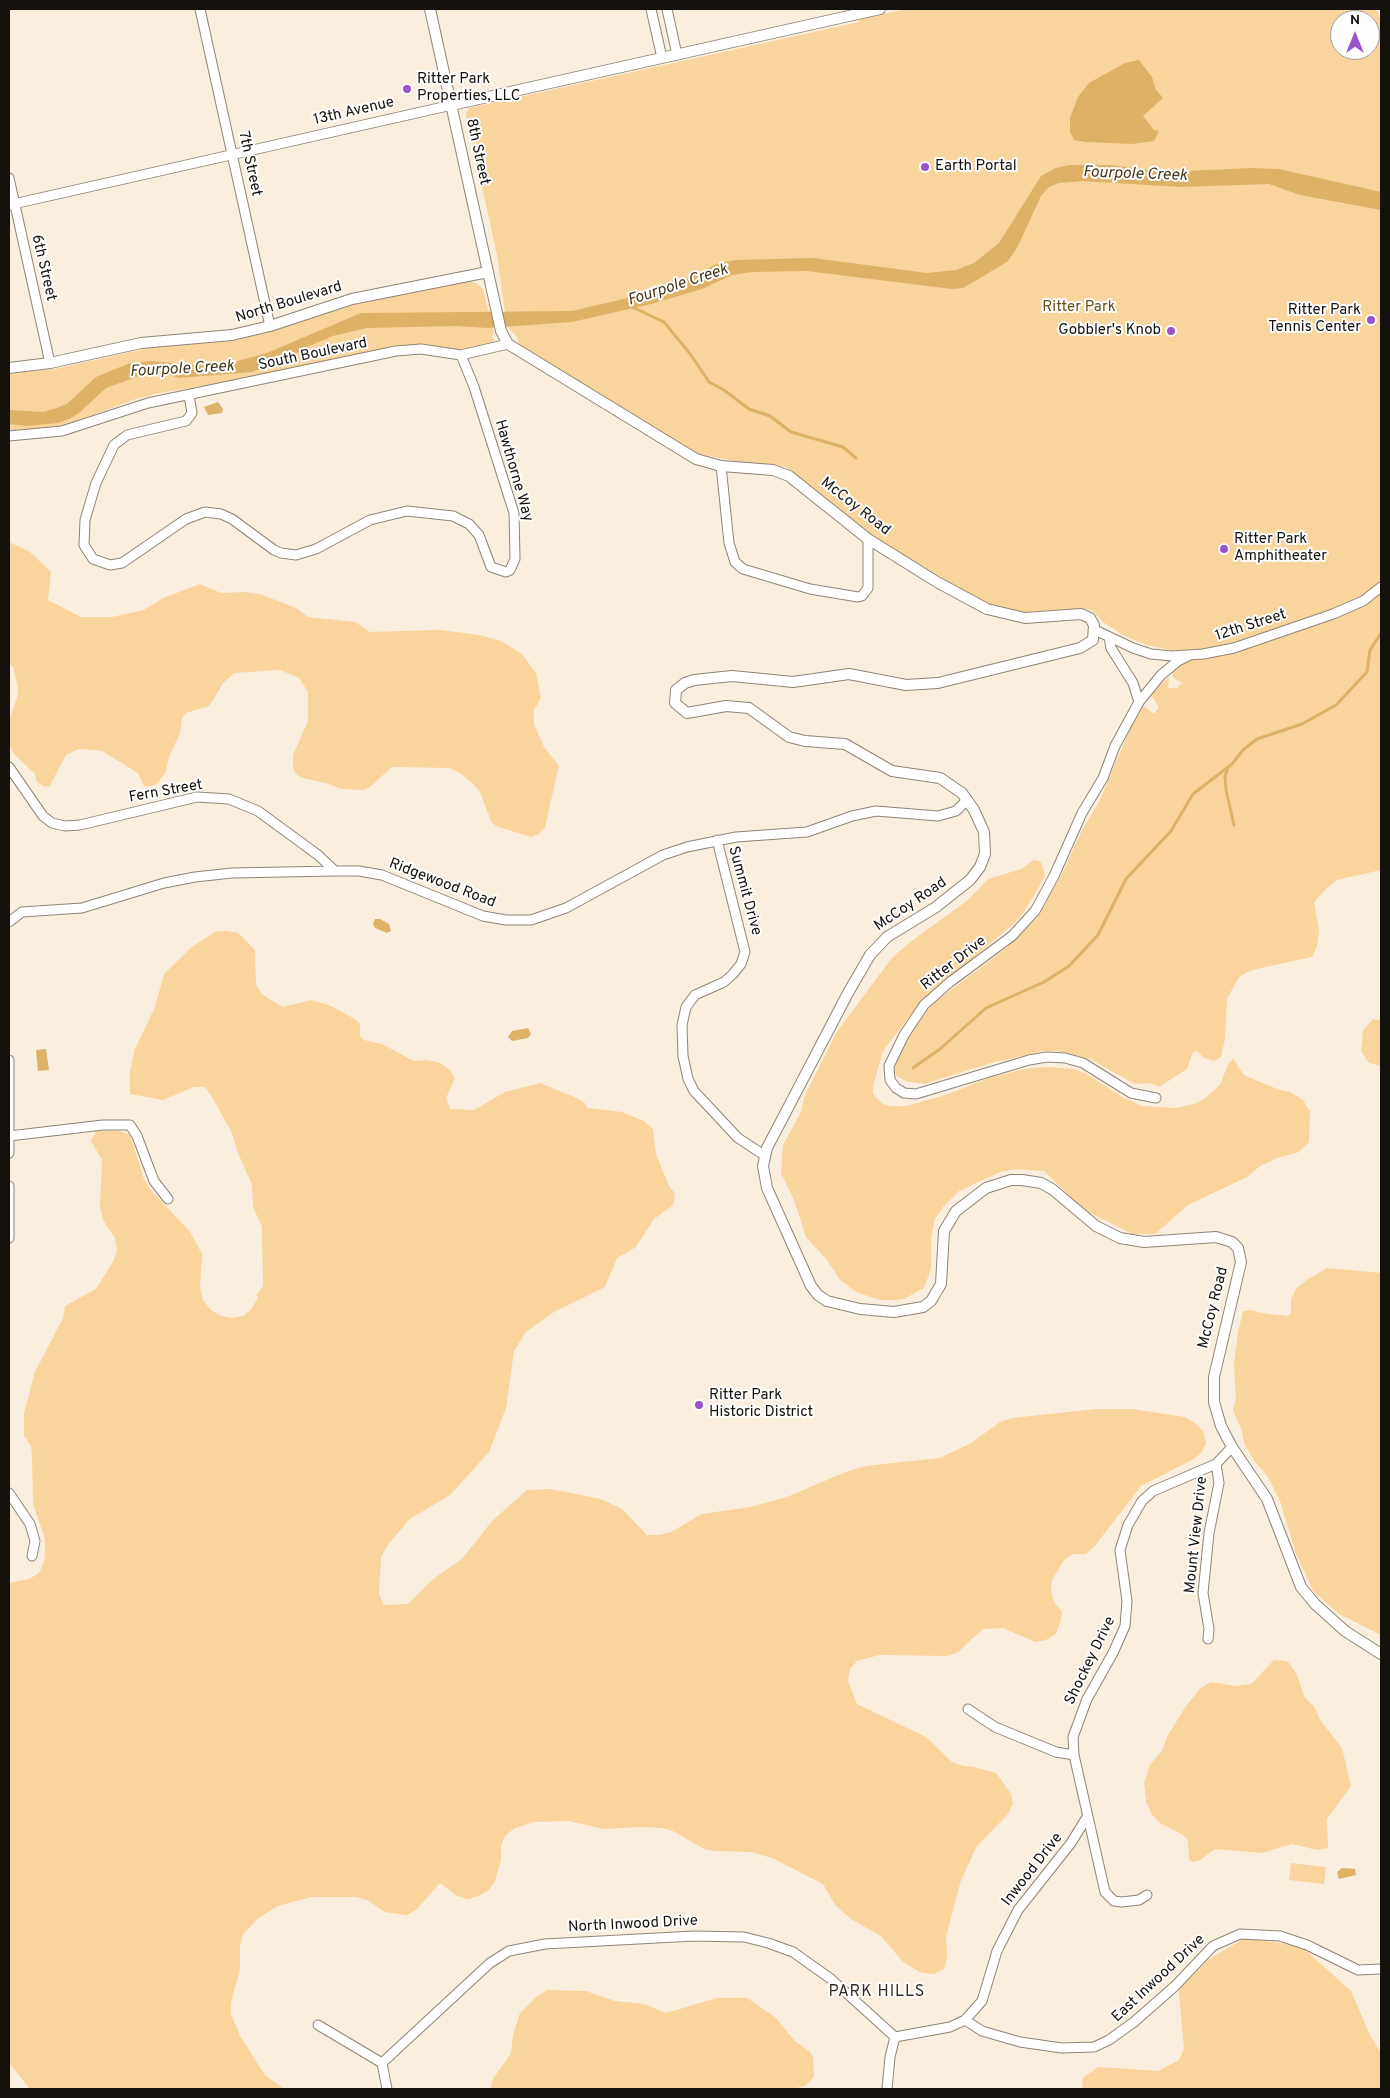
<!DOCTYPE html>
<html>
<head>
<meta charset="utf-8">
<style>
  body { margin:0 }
  #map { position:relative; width:1390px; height:2098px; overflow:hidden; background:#faefdf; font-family:Overpass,sans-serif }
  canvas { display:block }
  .frame { position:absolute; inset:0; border:10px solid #14100b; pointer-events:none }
  .north { position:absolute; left:1330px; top:10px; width:50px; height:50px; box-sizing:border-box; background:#fefefe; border:1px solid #a09f9d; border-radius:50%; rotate:0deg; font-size:14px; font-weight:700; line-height:20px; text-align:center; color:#14100b }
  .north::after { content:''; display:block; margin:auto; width:18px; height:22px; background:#9954c9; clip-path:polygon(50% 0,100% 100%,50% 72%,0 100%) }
</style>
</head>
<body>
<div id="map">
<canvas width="1390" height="2098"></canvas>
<div class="frame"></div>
<div class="north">N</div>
</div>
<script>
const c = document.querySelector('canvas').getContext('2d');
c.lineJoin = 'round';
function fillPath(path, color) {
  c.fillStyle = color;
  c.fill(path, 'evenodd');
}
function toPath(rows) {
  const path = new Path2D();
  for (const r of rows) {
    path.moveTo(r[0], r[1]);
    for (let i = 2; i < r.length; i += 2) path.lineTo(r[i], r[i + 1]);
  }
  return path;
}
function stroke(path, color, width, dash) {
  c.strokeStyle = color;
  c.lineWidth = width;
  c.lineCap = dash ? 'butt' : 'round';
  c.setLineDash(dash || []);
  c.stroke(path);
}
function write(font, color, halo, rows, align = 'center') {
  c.font = font + ' Overpass,sans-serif';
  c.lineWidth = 4;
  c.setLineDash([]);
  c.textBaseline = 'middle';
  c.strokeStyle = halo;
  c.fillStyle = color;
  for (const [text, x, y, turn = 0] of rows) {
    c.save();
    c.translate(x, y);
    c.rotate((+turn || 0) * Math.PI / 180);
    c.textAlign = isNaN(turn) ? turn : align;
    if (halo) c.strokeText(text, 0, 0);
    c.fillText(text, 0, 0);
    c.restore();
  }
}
fillPath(toPath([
  [906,9,1377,9,1381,23,1381,870,1337,880,1328,887,1314,902,1319,930,1317,946,1312,957,1252,970,1239,977,1227,999,1225,1039,1221,1057,1214,1061,1204,1058,1197,1051,1193,1052,1187,1069,1159,1087,1150,1083,1135,1084,1090,1059,1057,1051,1043,1051,991,1063,924,1084,905,1081,896,1075,895,1070,896,1059,906,1039,927,1008,1004,950,1037,918,1064,870,1082,830,1100,800,1138,710,1144,706,1154,714,1159,707,1150,694,1169,677,1168,688,1177,688,1182,683,1173,677,1170,650,1146,645,1123,635,1103,622,1093,611,1087,609,1025,612,996,608,983,602,867,533,786,467,742,463,692,452,518,345,518,338,507,326,497,255,466,114,469,108,859,22,860,19],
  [1340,20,1370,20,1370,50,1340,50],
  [467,281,476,283,483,289,494,332,492,337,495,340,490,344,457,350,421,345,391,348,256,377,154,394,133,400,60,427,9,432,9,374,55,369,153,347,238,340,354,305],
  [9,542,30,552,51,572,48,600,81,617,112,617,144,610,163,598,200,584,221,593,245,592,260,594,296,608,308,617,355,622,370,632,440,630,479,635,501,641,522,654,536,673,541,698,534,710,534,724,544,747,559,766,545,827,539,834,531,837,498,827,492,823,479,790,463,775,450,768,392,767,370,787,363,790,341,789,329,784,303,778,297,775,293,768,293,755,308,721,308,692,299,678,280,670,235,673,224,682,209,706,186,713,182,719,180,733,169,757,166,771,158,783,152,786,144,786,138,773,102,751,79,749,66,755,49,787,43,786,37,782,35,774,14,754,9,744,9,721,18,695,18,688,13,667,9,663],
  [1034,860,1041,862,1045,875,1035,894,1019,919,919,1004,883,1051,873,1086,873,1093,878,1099,883,1104,891,1106,906,1106,949,1094,989,1078,1029,1068,1050,1067,1074,1069,1087,1074,1122,1097,1142,1106,1176,1108,1197,1103,1209,1095,1220,1085,1228,1064,1233,1059,1244,1075,1277,1089,1290,1092,1303,1100,1310,1112,1309,1142,1299,1152,1280,1157,1260,1166,1247,1177,1188,1205,1155,1234,1132,1234,1091,1213,1078,1204,1044,1171,1015,1169,1000,1172,959,1191,943,1207,935,1219,931,1239,931,1269,924,1288,904,1299,897,1300,881,1300,858,1293,840,1280,827,1260,806,1237,794,1200,781,1173,783,1145,801,1112,805,1095,836,1033,891,959,909,943,968,900,988,879,1021,869],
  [226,931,238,933,255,950,256,985,262,994,272,1001,283,1007,311,1000,329,1005,355,1019,360,1024,360,1036,364,1040,382,1044,414,1061,426,1060,438,1062,448,1068,455,1078,446,1098,450,1109,474,1110,505,1092,540,1083,574,1097,585,1103,587,1108,622,1112,644,1121,653,1129,656,1154,668,1184,675,1194,673,1205,654,1219,636,1247,617,1258,605,1287,554,1312,526,1332,514,1351,506,1408,489,1452,450,1495,410,1519,387,1546,381,1557,379,1594,384,1605,408,1604,433,1579,462,1559,492,1521,527,1490,550,1489,601,1499,622,1509,647,1535,659,1535,671,1532,702,1514,750,1507,787,1497,843,1473,865,1466,940,1458,971,1443,1000,1422,1012,1418,1096,1409,1132,1409,1184,1417,1195,1423,1203,1431,1206,1443,1201,1453,1192,1460,1141,1486,1094,1547,1086,1554,1074,1554,1064,1560,1052,1580,1051,1591,1054,1602,1062,1612,1060,1623,1056,1634,1046,1640,1035,1642,1003,1628,983,1629,958,1652,947,1656,879,1655,857,1661,850,1669,848,1681,857,1704,926,1737,952,1762,963,1766,974,1767,996,1773,1010,1792,1013,1803,1008,1814,977,1846,961,1880,946,1936,947,1958,944,1969,934,1974,922,1973,913,1968,903,1962,881,1936,851,1919,835,1905,823,1884,772,1858,751,1852,715,1851,704,1849,673,1831,662,1828,639,1827,604,1829,569,1821,534,1822,515,1828,505,1836,501,1846,501,1859,495,1881,489,1890,478,1896,468,1899,457,1896,440,1883,417,1909,407,1915,385,1912,367,1900,356,1897,311,1897,278,1906,258,1918,251,1926,243,1934,240,1946,240,1969,231,2003,231,2014,240,2036,265,2075,284,2089,30,2089,9,2063,9,1583,29,1579,39,1573,44,1562,45,1550,45,1539,33,1504,32,1457,31,1446,24,1436,24,1413,35,1372,63,1318,65,1306,96,1289,114,1260,117,1250,115,1238,103,1220,100,1207,102,1160,91,1141,96,1131,119,1131,130,1135,144,1179,150,1189,190,1232,202,1254,200,1288,203,1300,211,1310,221,1316,232,1318,244,1316,252,1308,258,1297,256,1295,263,1286,262,1227,253,1207,252,1185,238,1153,231,1131,212,1097,205,1087,194,1087,163,1100,130,1094,130,1071,135,1049,155,1007,164,974,193,946,215,932],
  [1373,1019,1381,1020,1381,1066,1369,1063,1361,1051,1363,1030],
  [1327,1268,1381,1273,1381,1635,1339,1614,1314,1592,1296,1554,1280,1501,1268,1477,1253,1459,1244,1443,1242,1431,1233,1410,1236,1398,1234,1365,1238,1332,1243,1311,1251,1310,1261,1313,1288,1316,1291,1313,1291,1299,1296,1289,1308,1279],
  [1274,1660,1286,1661,1290,1664,1297,1675,1305,1698,1314,1706,1320,1720,1342,1748,1351,1786,1327,1819,1328,1848,1317,1850,1292,1844,1262,1853,1215,1849,1200,1860,1194,1862,1189,1860,1188,1841,1183,1835,1160,1823,1152,1815,1146,1801,1144,1783,1150,1765,1162,1751,1168,1735,1186,1706,1201,1688,1211,1682,1235,1686,1251,1684],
  [1291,1863,1326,1867,1324,1884,1289,1880],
  [1245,1938,1301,1946,1351,1991,1370,2035,1381,2053,1381,2089,1082,2089,1083,2078,1098,2067,1158,2071,1179,2060,1184,2049,1179,1992,1181,1987,1209,1959],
  [548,1990,586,1991,615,2001,644,2004,666,2013,717,1998,747,1998,775,2017,795,2041,810,2052,813,2057,814,2077,805,2086,792,2089,490,2089,493,2079,511,2053,513,2035,520,2013,537,1996]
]), '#f9d49c');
fillPath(toPath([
  [1139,60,1152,77,1156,90,1163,98,1143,116,1154,130,1159,131,1154,141,1132,144,1086,142,1074,140,1070,132,1070,118,1078,97,1089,83,1125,63],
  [1069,165,1110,165,1166,172,1250,168,1279,169,1381,192,1381,210,1300,195,1269,184,1181,187,1083,181,1059,183,1049,187,1041,196,1017,248,1007,262,963,288,952,289,807,271,752,272,732,275,702,289,651,304,572,322,487,328,457,326,367,328,333,336,309,346,286,360,252,372,179,378,167,374,139,376,106,388,79,413,69,419,58,423,27,426,9,424,9,410,43,412,57,408,67,404,96,377,130,363,151,361,193,365,222,365,267,353,361,313,572,311,632,297,681,282,717,264,735,260,813,258,927,273,956,270,974,263,999,243,1041,176,1056,168],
  [218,402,223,409,222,413,208,415,204,407],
  [375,919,380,919,389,924,391,931,387,933,375,928,373,924],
  [528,1028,531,1034,528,1038,512,1041,508,1037,512,1031],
  [46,1049,49,1070,38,1071,36,1050],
  [1342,1868,1355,1869,1356,1875,1339,1879,1337,1872]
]), '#dfb167');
stroke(toPath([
  [632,307,664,322,691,355,709,382,724,390,749,409,770,416,791,432,843,447,856,458],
  [1228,767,1225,777,1226,790,1234,825],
  [913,1068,940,1049,986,1008,1044,982,1069,966,1098,935,1126,879,1171,831,1193,794,1232,764,1243,750,1257,739,1302,724,1336,705,1367,672,1370,650,1381,633]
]), '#dfb167', 3);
const minor = toPath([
  [200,9,270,326],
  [651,9,662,58],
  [667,9,677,55],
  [9,178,50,363],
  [9,205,452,105],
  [189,395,192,413,186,421,127,435,114,445,96,483,85,520,84,545,93,559,110,565,122,563,186,519,205,512,221,514,232,519,274,550,281,553,296,555,316,549,370,520,407,511,453,516,469,524,479,535,491,567,506,572,510,570,515,559,514,513,474,387,461,355],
  [9,436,62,431,148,403,396,351,421,349,461,355,508,344],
  [721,466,729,543,735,562,743,569,810,589,858,597,862,596,868,588,868,539],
  [1095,630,1133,648,1151,654,1172,656,1203,654,1234,648,1333,614,1363,601,1381,587],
  [1109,637,1111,648,1133,683,1139,702],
  [9,767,43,816,52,823,65,826,80,825,197,797,229,799,258,811,318,855,335,871],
  [717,840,745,952,741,964,733,974,724,982,695,995,686,1007,682,1025,683,1056,688,1079,694,1091,738,1138,764,1155],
  [9,922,22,912,82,908,164,883,195,877,232,873,335,871,359,871,382,875,483,916,506,920,531,920,566,908,663,855,687,847,736,837,807,832,852,816,876,811,938,816,956,811,967,800],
  [9,1060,9,1153],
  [1156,1098,1131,1093,1083,1063,1065,1058,1047,1057,1029,1060,916,1094,904,1093,896,1088,890,1080,889,1066,904,1035,924,1005,950,982,1012,936,1035,911,1054,876,1082,813,1103,778,1115,746,1139,702,1161,675,1178,661,1190,655],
  [9,1136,103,1125,130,1125,137,1136,154,1181,168,1199],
  [9,1186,9,1238],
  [9,1493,30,1524,35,1541,32,1556],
  [1208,1639,1209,1629,1203,1593,1209,1533,1219,1483,1216,1464],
  [968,1709,995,1727,1056,1752,1074,1755],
  [1147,1895,1139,1900,1122,1902,1114,1901,1105,1892,1074,1755,1073,1737,1087,1699,1113,1653,1125,1626,1127,1601,1120,1550,1128,1525,1142,1501,1153,1491,1216,1464,1232,1447],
  [965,2020,982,2001,997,1951,1018,1910,1071,1843,1087,1817],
  [318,2025,382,2063,387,2089],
  [895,2037,950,2027,965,2020,982,2031,1020,2042,1062,2048,1094,2047,1109,2040,1134,2022,1175,1986,1213,1946,1240,1934,1280,1936,1307,1945,1358,1970,1381,1969],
  [382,2063,490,1963,509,1951,545,1944,694,1936,744,1937,768,1943,793,1952,831,1979,895,2037],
  [887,2089,890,2057,895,2037]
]);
const tertiary = toPath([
  [430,9,501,331,508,344,696,459,721,466,773,470,789,476,868,539,937,582,987,609,1025,618,1081,614,1090,618,1094,625,1093,640,1080,648,938,683,906,685,849,674,793,682,732,676,694,680,685,683,676,690,675,703,687,713,726,706,749,708,789,737,805,741,845,744,892,771,940,778,962,793,974,810,984,832,985,854,980,867,970,880,936,907,887,937,870,955,848,993,767,1148,763,1166,767,1188,811,1286,818,1295,827,1301,860,1309,894,1312,923,1307,931,1301,941,1284,944,1231,956,1211,986,1188,1011,1180,1022,1180,1041,1183,1052,1189,1096,1226,1120,1238,1144,1242,1216,1237,1232,1242,1238,1248,1241,1262,1214,1377,1214,1402,1221,1426,1232,1447,1267,1499,1301,1587,1315,1604,1345,1631,1381,1654],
  [452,105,880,9],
  [9,368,50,363,141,343,232,335,270,326,352,299,488,272]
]);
stroke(minor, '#8f8577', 11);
stroke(tertiary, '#8f8577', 12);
stroke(minor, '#fff', 9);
stroke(tertiary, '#fff', 10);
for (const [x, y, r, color] of [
  [407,89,5,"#9954c9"],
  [925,167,5,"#9954c9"],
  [1371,320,5,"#9954c9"],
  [1171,331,5,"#9954c9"],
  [1224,549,5,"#9954c9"],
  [699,1405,5,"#9954c9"]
]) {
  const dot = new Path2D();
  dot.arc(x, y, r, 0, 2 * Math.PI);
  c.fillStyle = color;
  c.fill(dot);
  stroke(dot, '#fefefe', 2);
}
write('15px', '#14100b', '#fefefe', [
  ["Ritter Park",417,80],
  ["Properties, LLC",417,97],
  ["Earth Portal",935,167],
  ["Ritter Park",1361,311,"right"],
  ["Tennis Center",1361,328,"right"],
  ["Gobbler's Knob",1161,331,"right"],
  ["Ritter Park",1234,540],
  ["Amphitheater",1234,557],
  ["Ritter Park",709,1396],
  ["Historic District",709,1413]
], 'left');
write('15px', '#14100b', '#fefefe', [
  ["13th Avenue",354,112,-13],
  ["8th Street",477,152,78],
  ["7th Street",249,164,78],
  ["6th Street",43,268,77],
  ["North Boulevard",289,303,-17],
  ["South Boulevard",313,355,-12],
  ["Hawthorne Way",513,471,74],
  ["McCoy Road",855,507,38],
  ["12th Street",1251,626,-18],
  ["Fern Street",166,792,-10],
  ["Ridgewood Road",442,884,21],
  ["Summit Drive",744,891,75],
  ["McCoy Road",911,905,-34],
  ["Ritter Drive",954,964,-38],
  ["McCoy Road",1214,1308,-76],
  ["Mount View Drive",1197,1535,-84],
  ["Shockey Drive",1091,1661,-64],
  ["Inwood Drive",1033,1870,-52],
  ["North Inwood Drive",633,1925,-3],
  ["East Inwood Drive",1159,1979,-43]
]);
write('15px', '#6b4c13', '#fefefe', [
  ["Ritter Park",1079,308]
]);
write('italic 16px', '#493515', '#fefefe', [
  ["Fourpole Creek",1135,175,2],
  ["Fourpole Creek",678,286,-18],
  ["Fourpole Creek",182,370,-3]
]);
c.letterSpacing = '1px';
write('16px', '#352d20', '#fefefe', [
  ["PARK HILLS",877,1993]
]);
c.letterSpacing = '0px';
</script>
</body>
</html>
